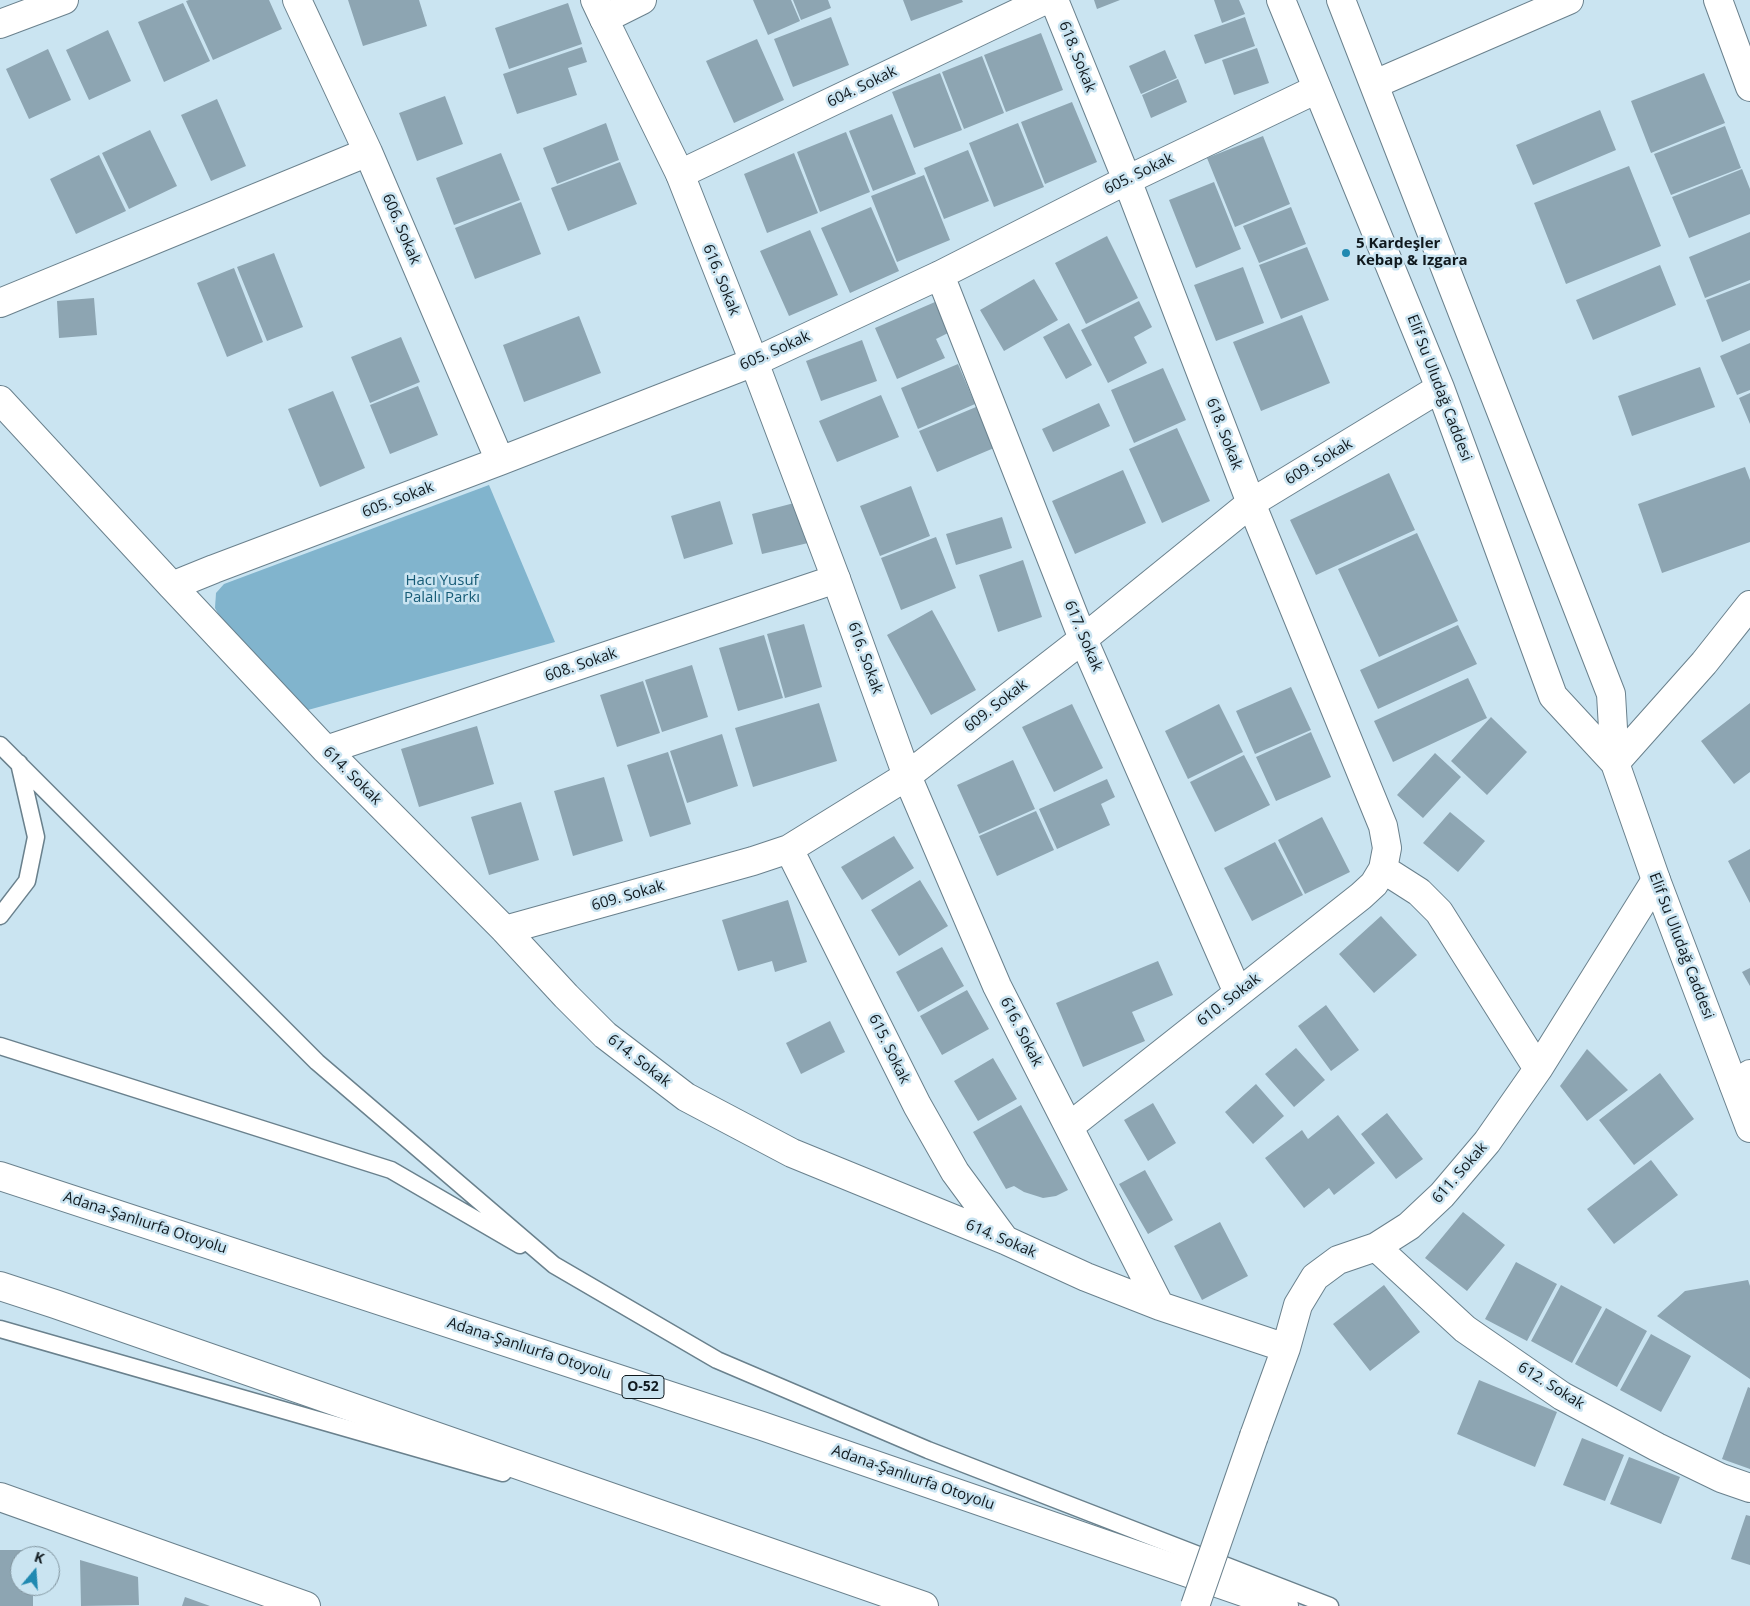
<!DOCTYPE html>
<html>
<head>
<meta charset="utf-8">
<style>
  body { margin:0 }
  #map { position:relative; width:1750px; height:1606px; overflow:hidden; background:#cae4f1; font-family:"Open Sans",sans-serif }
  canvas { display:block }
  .north { position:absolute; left:10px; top:1546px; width:50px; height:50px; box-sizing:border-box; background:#cae4f1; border:1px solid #80939d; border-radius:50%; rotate:18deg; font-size:14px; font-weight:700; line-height:20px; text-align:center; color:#10191e }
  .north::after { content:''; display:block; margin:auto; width:18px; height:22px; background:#2089b1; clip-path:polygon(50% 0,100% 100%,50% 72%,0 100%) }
</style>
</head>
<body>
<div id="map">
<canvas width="1750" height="1606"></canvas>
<div class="north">K</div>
</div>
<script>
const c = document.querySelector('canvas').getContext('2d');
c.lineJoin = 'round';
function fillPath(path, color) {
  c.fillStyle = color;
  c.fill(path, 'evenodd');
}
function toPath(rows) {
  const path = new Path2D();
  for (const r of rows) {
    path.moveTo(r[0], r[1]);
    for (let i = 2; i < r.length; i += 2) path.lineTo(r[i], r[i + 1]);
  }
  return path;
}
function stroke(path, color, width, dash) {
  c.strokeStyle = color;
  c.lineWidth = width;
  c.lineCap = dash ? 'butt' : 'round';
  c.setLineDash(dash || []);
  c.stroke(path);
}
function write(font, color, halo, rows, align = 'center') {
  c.font = font + ' "Open Sans",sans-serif';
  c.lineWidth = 5;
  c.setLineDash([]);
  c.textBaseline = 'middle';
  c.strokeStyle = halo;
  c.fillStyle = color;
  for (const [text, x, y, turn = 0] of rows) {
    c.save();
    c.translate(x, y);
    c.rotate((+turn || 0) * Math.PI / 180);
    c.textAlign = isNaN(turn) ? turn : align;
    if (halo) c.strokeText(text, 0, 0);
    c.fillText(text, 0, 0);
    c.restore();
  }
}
fillPath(toPath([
  [489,485,555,642,297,713,225,627,215,608,216,593,224,584]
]), '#81b4cd');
fillPath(toPath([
  [189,0,269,0,282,29,213,60,186,1],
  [348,0,419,0,427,26,363,46],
  [753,0,791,0,800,21,768,35],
  [793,0,828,0,831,8,801,20],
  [903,0,962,0,963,2,911,21],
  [1094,0,1120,0,1097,9],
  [1214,0,1239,0,1245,14,1222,23],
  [183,3,210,61,164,82,138,22],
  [568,3,582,44,509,69,495,28],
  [831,17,849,65,793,87,774,39],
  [1245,17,1255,46,1205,64,1194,35],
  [108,30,131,81,89,100,66,50],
  [1041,33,1063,90,1006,112,984,55],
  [757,39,784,100,734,123,706,61],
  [582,47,587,62,568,68,577,95,517,114,503,74],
  [1257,48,1269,83,1234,95,1222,60],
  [48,49,71,100,29,119,6,69],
  [1165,50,1177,78,1141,94,1129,66],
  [982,56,1004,113,964,129,942,72],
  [940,73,962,130,914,148,892,92],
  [1704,73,1725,123,1651,153,1631,101],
  [1178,79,1187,102,1151,118,1142,95],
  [445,96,463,144,417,161,399,113],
  [217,99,246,166,211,181,181,115],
  [1072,102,1097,162,1045,184,1021,122],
  [1600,110,1616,150,1533,185,1516,145],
  [892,114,916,174,873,191,849,131],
  [606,123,619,160,557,184,543,148],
  [1018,123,1044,187,994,207,969,143],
  [1725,126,1741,168,1671,195,1654,154],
  [150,130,177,186,129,209,102,153],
  [846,132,870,192,820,212,797,152],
  [1263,136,1290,204,1235,227,1207,158],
  [968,150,989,201,944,219,924,168],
  [501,153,520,200,454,225,436,178],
  [794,153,818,213,767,233,744,174],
  [99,155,126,211,76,234,50,179],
  [620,162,637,204,568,231,551,188],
  [1629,166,1661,246,1566,284,1534,203],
  [1742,169,1750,189,1750,214,1689,238,1672,197],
  [924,175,950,240,897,262,871,196],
  [1214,182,1241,249,1196,268,1169,200],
  [521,202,541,254,475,279,455,228],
  [871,207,899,271,850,293,821,228],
  [1291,207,1306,244,1259,263,1243,226],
  [810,230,838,295,789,316,760,251],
  [1750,232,1750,280,1705,298,1689,257],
  [1107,236,1138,298,1086,324,1055,263],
  [1307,247,1329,300,1281,319,1259,265],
  [274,253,303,327,267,341,237,267],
  [1660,265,1676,305,1593,340,1576,300],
  [1243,267,1264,323,1216,341,1194,285],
  [234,268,263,342,227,357,197,283],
  [1034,279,1058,320,1004,351,980,310],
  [1750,283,1750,330,1722,342,1706,300],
  [94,298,97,335,59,338,57,301],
  [1139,301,1152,327,1134,337,1147,363,1108,383,1081,330],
  [935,302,948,333,936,339,945,358,897,379,875,328],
  [1302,315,1330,383,1261,411,1233,342],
  [579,316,601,373,524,402,503,345],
  [1069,323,1092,365,1066,379,1043,337],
  [401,337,420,382,370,403,351,357],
  [862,340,877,381,821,401,806,361],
  [1750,343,1750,390,1737,395,1720,356],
  [958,364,975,404,918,429,901,388],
  [1700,367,1715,407,1632,436,1618,396],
  [1163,368,1186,420,1134,443,1111,390],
  [418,386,438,435,390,454,370,405],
  [333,391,365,468,320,487,288,409],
  [1750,393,1750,424,1739,398],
  [881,395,899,437,837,462,819,421],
  [1099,403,1110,426,1053,452,1042,429],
  [976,407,994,448,937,472,919,431],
  [1177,428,1210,501,1162,523,1129,449],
  [1745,467,1750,480,1750,542,1662,573,1638,504],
  [1123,470,1146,523,1075,554,1052,501],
  [1389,473,1415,530,1316,575,1290,520],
  [911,486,930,536,880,556,860,506],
  [720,501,733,544,684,559,671,516],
  [798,502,808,543,762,554,752,514],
  [1002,517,1012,548,956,565,946,534],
  [1417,533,1458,621,1379,657,1338,569],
  [936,537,956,588,901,610,881,558],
  [1023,560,1042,617,998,632,979,575],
  [932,610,976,690,931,715,887,635],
  [804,624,822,687,785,698,767,634],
  [1458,625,1477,664,1378,709,1360,670],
  [764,635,783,698,738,711,719,648],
  [692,665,708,717,662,732,645,680],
  [1468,678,1487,718,1393,762,1374,721],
  [643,681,660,733,617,747,600,695],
  [1291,687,1311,730,1255,754,1236,711],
  [819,703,837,761,753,787,735,728],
  [1750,703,1750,772,1734,784,1701,741],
  [1072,704,1103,768,1054,792,1022,727],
  [1219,704,1243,752,1188,779,1165,731],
  [1491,717,1527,752,1487,795,1451,761],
  [477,726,494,784,419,807,401,749],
  [1311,732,1331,777,1276,801,1256,757],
  [722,734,738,786,687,803,670,751],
  [668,752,691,824,650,837,627,765],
  [1435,753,1461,777,1423,818,1397,795],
  [1244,755,1270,805,1215,832,1190,782],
  [1013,760,1035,809,979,834,957,785],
  [604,777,623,841,573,856,554,791],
  [1107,779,1115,797,1101,804,1110,825,1057,849,1039,809],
  [521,802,539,860,489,875,471,817],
  [1036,811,1054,850,997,876,979,836],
  [1450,812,1485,841,1458,872,1423,843],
  [1322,817,1350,872,1305,894,1278,840],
  [894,836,914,868,862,900,841,867],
  [1275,842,1303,895,1252,921,1224,868],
  [1750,849,1750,903,1728,861],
  [920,880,948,926,899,956,871,910],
  [788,900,807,962,775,972,772,961,738,971,722,920],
  [1381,916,1417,955,1374,993,1339,954],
  [942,947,964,986,918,1012,896,972],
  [1158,961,1173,995,1132,1012,1145,1041,1083,1067,1056,1003],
  [1750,968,1750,986,1742,972],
  [967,990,989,1029,942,1055,920,1016],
  [1326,1005,1359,1050,1331,1071,1298,1026],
  [830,1021,845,1052,801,1074,786,1043],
  [1296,1048,1325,1080,1294,1107,1265,1074],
  [1587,1049,1628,1090,1587,1121,1560,1086],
  [993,1058,1017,1099,978,1121,954,1081],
  [1660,1073,1694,1119,1634,1165,1599,1120],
  [1256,1084,1284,1116,1253,1144,1225,1112],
  [1153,1103,1176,1143,1148,1161,1124,1120],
  [1021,1105,1068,1190,1056,1196,1043,1198,1024,1192,1014,1186,1006,1189,973,1132],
  [1387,1113,1423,1159,1396,1179,1361,1134],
  [1338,1115,1375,1163,1334,1195,1329,1188,1304,1208,1265,1158,1302,1130,1308,1139],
  [1651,1160,1678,1195,1614,1244,1587,1209],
  [1145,1170,1173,1220,1148,1234,1119,1184],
  [1463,1212,1505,1245,1467,1291,1425,1258],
  [1220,1222,1248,1276,1202,1300,1174,1246],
  [1516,1262,1557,1284,1527,1341,1485,1319],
  [1748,1280,1750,1286,1750,1379,1657,1316,1685,1291],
  [1384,1285,1420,1332,1370,1371,1333,1324],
  [1561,1285,1602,1307,1572,1363,1531,1341],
  [1606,1308,1647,1331,1617,1387,1575,1364],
  [1651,1334,1691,1356,1661,1412,1620,1390],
  [1479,1380,1557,1412,1535,1467,1457,1434],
  [1748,1387,1750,1388,1750,1469,1722,1459],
  [1582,1438,1624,1455,1605,1501,1563,1485],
  [1629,1457,1680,1477,1661,1524,1610,1504],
  [1746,1515,1750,1516,1750,1565,1731,1559],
  [0,1550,33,1550,33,1556,20,1556,20,1586,33,1586,33,1606,0,1606],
  [80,1560,138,1577,139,1605,81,1606],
  [185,1597,210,1606,182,1606]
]), '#8da5b2');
const lane = toPath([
  [0,745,317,1062,554,1265,717,1360,928,1450,1330,1606],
  [0,916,27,881,36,837,19,763],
  [0,1046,391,1170,520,1245],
  [0,1329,503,1473]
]);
const street = toPath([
  [297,0,368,152,500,461],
  [595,0,604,19],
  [1054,0,1127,180,1251,503,1383,826,1387,848,1383,869,1374,884,1361,896,1070,1126],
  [1718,0,1750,87],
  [0,24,64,0],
  [1375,84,1569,0],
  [680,174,1045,0],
  [940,275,1083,639,1238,993],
  [0,303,368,152],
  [0,400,172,586],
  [326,750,836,579],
  [789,849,917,1105,955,1172,1005,1240],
  [1383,869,1419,892,1439,912,1538,1069],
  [505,930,753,861,789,849,907,776,997,986,1160,1306],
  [1734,1085,1750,1074],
  [1376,1247,1465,1329,1562,1396,1657,1447,1721,1478,1750,1488],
  [1286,1348,1160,1306,1086,1277,1005,1240,792,1153,686,1097,605,1035,566,996,505,930,326,750,172,586,214,569,500,461,754,362,940,275,1127,180,1317,89],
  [1254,1436,1286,1348,1298,1305,1315,1277,1338,1260,1376,1247,1409,1226,1442,1195,1487,1142,1538,1069,1656,880],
  [0,1497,306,1606]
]);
const secondary = toPath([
  [642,0,604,19,680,174,754,362,836,579,907,776,1083,639,1251,503,1440,388],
  [1281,0,1440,388,1553,696,1615,763],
  [1341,0,1611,694,1615,763,1656,880,1750,1128],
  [1615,763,1704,663,1750,605]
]);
const highway = toPath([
  [0,1176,762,1426,1284,1606],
  [0,1286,55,1304,924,1606]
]);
stroke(lane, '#6a818d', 19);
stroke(street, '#6a818d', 30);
stroke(secondary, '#6a818d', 30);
stroke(highway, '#6a818d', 30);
stroke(lane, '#fff', 16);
stroke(street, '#fff', 28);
stroke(secondary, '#fff', 28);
stroke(highway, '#fff', 28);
const streetBridge = toPath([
  [1195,1606,1254,1436]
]);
stroke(streetBridge, '#6a818d', 30, []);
stroke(streetBridge, '#fff', 28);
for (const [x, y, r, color] of [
  [1346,253,5,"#2089b1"]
]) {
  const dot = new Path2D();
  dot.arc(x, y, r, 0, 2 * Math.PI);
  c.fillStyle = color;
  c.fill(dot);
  stroke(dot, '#cae4f1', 2);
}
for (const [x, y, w] of [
  [643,1387,42]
]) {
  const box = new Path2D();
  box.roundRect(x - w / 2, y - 11.5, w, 23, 4);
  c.fillStyle = '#cae4f1';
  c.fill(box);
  stroke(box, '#10191e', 1);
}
write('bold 14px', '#10191e', null, [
  ["O-52",643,1387]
]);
write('15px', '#10191e', '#cae4f1', [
  ["618. Sokak",1077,57,68],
  ["604. Sokak",862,87,-26],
  ["605. Sokak",1139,174,-26],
  ["606. Sokak",401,229,67],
  ["616. Sokak",721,280,68],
  ["605. Sokak",775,351,-24],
  ["Elif Su Uludağ Caddesi",1439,388,69],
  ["618. Sokak",1224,434,69],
  ["609. Sokak",1319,462,-31],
  ["605. Sokak",398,500,-21],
  ["617. Sokak",1083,636,67],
  ["616. Sokak",865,658,70],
  ["608. Sokak",581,665,-19],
  ["609. Sokak",996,706,-38],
  ["614. Sokak",352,776,45],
  ["609. Sokak",628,896,-16],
  ["Elif Su Uludağ Caddesi",1681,946,69],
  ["610. Sokak",1229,1000,-38],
  ["616. Sokak",1021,1032,63],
  ["615. Sokak",889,1049,64],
  ["614. Sokak",639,1061,38],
  ["611. Sokak",1460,1173,-49],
  ["Adana-Şanlıurfa Otoyolu",145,1223,18],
  ["614. Sokak",1001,1239,23],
  ["Adana-Şanlıurfa Otoyolu",529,1349,18],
  ["612. Sokak",1551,1386,32],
  ["Adana-Şanlıurfa Otoyolu",913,1478,19]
]);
write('bold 15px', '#10191e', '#cae4f1', [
  ["5 Kardeşler",1356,244],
  ["Kebap & Izgara",1356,261]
], 'left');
write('15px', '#165b76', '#cae4f1', [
  ["Hacı Yusuf",442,581],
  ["Palalı Parkı",442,598]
]);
</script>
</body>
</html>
